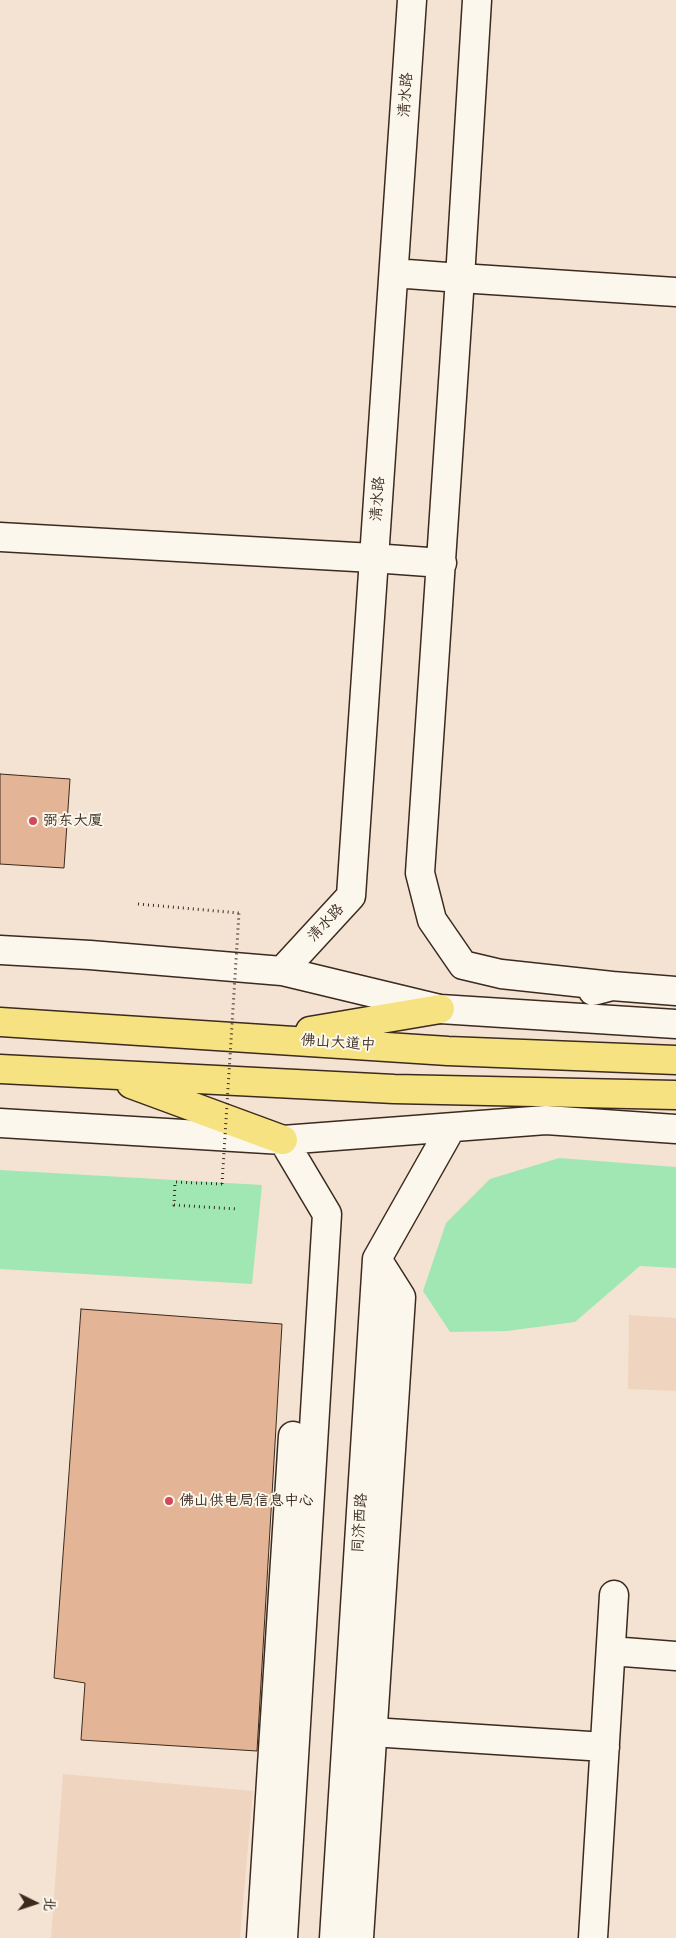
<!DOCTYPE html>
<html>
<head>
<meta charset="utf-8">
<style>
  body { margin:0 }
  #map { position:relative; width:676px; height:1938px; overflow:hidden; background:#f4e3d2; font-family:"Patrick Hand","LXGW WenKai TC",sans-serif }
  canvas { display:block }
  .north { position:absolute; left:10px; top:1878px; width:50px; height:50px; -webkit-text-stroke:4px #fbf7ec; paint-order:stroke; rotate:94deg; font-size:14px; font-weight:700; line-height:20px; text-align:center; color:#3b2a1e }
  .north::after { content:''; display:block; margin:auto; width:18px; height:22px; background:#3b2a1e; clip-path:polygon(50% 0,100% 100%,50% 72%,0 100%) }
</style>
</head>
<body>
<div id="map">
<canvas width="676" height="1938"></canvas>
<div class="north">北</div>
</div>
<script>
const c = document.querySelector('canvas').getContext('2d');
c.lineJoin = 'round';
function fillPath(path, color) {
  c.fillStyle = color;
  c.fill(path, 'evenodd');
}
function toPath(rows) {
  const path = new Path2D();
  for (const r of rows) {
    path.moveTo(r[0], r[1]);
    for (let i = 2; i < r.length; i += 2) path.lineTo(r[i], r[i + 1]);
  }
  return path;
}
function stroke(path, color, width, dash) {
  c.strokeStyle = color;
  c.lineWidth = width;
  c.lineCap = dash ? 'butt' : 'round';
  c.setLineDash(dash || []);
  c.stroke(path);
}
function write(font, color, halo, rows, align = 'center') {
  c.font = font + ' "Patrick Hand","LXGW WenKai TC",sans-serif';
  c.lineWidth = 4;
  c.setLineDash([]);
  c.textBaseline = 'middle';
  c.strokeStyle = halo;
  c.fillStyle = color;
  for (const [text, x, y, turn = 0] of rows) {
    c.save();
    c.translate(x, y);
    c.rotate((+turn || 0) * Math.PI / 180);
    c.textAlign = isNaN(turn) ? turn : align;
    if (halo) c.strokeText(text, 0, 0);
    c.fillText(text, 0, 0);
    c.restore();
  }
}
fillPath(toPath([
  [629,1315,676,1318,676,1391,628,1389],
  [63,1774,253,1791,240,1938,51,1938]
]), '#efd5c0');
fillPath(toPath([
  [559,1158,676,1167,676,1268,640,1266,575,1322,507,1331,450,1332,423,1291,446,1223,490,1179],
  [0,1170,262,1185,252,1284,0,1269]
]), '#a1e7b4');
const building = toPath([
  [0,774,70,779,64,868,0,864,0,774],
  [81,1309,282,1324,257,1751,81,1740,85,1683,54,1678,81,1309]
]);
fillPath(building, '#e4b496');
stroke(building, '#3b2a1e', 1);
const street = toPath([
  [460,278,676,292],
  [0,537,373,558],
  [611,1651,676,1656],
  [372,1732,605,1747],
  [593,1938,614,1595]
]);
const secondary = toPath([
  [477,0,460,278,420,873,432,920,463,965,501,974,612,986],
  [394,273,460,278],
  [373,558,442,563],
  [0,950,90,955,282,971,440,1009,676,1024],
  [282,971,351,896,412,0],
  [593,991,612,986,676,991],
  [0,1123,283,1140,546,1120,676,1129],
  [261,1938,293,1436],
  [283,1938,327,1214,283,1140],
  [334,1938,377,1259,451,1128],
  [359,1938,401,1297,377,1259]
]);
const highway = toPath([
  [0,1022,448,1051,676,1060],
  [310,1031,440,1009],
  [0,1069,394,1089,676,1095],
  [131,1084,283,1140]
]);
stroke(street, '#3b2a1e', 31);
stroke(secondary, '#3b2a1e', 31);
stroke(highway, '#3b2a1e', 31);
stroke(toPath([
  [138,904,239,913],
  [222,1184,175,1182,174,1205,237,1209]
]), '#3b2a1e', 3, [1, 4]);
stroke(street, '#fbf7ec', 28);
stroke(secondary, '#fbf7ec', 28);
stroke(highway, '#f7e281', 28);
stroke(toPath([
  [222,1184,239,913]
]), '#3b2a1e', 3, [1, 4]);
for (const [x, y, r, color] of [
  [33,821,5,"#d1495b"],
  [169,1501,5,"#d1495b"]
]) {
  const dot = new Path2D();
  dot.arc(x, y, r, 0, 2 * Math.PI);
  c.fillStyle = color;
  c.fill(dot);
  stroke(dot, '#fbf7ec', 2);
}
write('15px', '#3b2a1e', '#fbf7ec', [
  ["清水路",406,95,-86],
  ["清水路",378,499,-86],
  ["清水路",326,923,-47],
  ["佛山大道中",338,1043,4],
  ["同济西路",360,1523,-86]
]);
write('15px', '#3b2a1e', '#fbf7ec', [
  ["弼东大厦",43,821],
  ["佛山供电局信息中心",179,1501]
], 'left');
</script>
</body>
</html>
